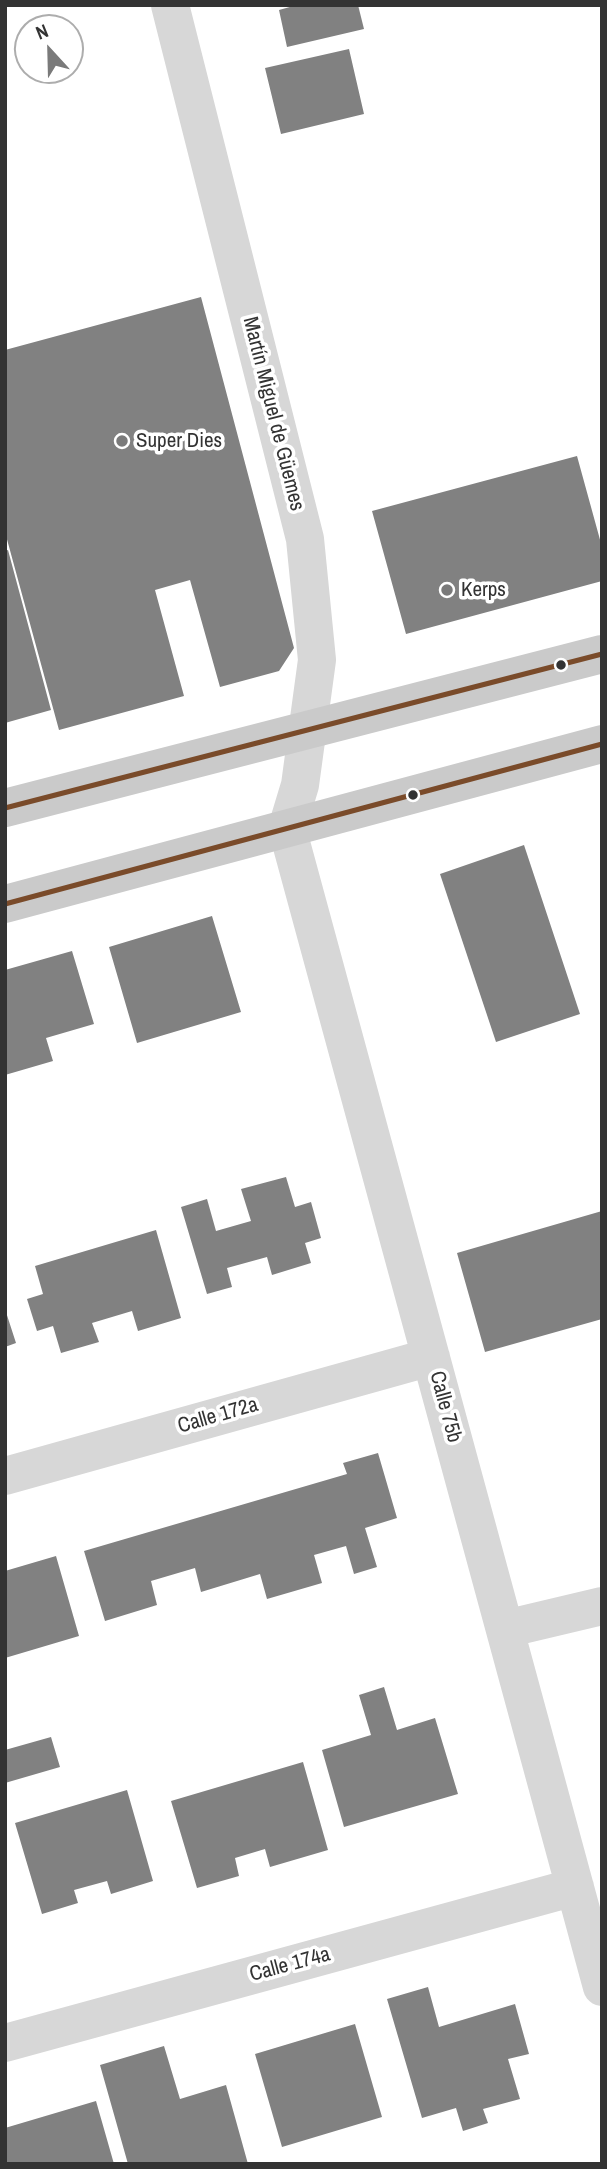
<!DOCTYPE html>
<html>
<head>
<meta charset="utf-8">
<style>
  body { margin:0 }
  #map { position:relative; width:607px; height:2169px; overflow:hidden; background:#fff; font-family:"Archivo Narrow",sans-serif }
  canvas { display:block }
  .frame { position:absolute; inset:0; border:7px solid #333; pointer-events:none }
  .north { position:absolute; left:14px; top:14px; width:70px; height:70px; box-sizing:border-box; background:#fff; border:2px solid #adadad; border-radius:50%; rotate:338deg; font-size:19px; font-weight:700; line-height:28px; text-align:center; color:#333 }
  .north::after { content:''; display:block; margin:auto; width:24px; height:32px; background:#7a7a7a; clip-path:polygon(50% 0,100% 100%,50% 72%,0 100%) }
</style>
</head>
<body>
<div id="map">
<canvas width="607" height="2169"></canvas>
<div class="frame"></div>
<div class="north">N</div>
</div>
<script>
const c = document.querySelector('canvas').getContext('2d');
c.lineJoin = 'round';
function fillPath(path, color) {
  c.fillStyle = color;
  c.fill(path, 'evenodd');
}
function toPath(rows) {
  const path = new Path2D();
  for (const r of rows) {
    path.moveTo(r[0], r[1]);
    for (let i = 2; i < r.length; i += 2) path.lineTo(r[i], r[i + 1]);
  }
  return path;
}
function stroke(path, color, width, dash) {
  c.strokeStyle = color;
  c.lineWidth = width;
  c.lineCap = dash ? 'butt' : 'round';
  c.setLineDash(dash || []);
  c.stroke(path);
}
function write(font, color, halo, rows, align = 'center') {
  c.font = font + ' "Archivo Narrow",sans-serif';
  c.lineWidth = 7;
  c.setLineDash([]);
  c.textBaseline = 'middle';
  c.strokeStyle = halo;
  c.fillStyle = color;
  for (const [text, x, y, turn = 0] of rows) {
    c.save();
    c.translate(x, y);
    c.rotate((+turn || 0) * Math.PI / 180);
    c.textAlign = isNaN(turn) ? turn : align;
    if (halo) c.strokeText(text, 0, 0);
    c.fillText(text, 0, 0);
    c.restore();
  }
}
fillPath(toPath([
  [297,5,358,5,364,29,287,47,279,10],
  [349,49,364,114,281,134,265,68],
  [201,297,294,648,279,671,220,687,190,580,155,590,184,696,59,730,5,532,5,350],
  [577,456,602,547,602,581,406,634,372,511],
  [8,550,51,710,5,723,5,551],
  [524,845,580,1014,496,1042,440,874],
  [212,916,241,1012,137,1043,109,947],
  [72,951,94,1024,46,1038,53,1061,5,1075,5,970],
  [286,1177,295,1207,311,1202,321,1238,305,1243,311,1263,272,1275,267,1257,227,1268,232,1287,207,1294,181,1207,207,1199,216,1231,251,1221,241,1189],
  [602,1211,602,1319,485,1352,457,1253],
  [156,1230,181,1318,138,1331,132,1311,92,1323,99,1342,61,1353,53,1326,37,1331,27,1299,43,1294,35,1266],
  [5,1309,16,1343,5,1347],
  [378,1453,397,1518,365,1528,377,1567,354,1574,346,1546,314,1555,322,1583,267,1599,260,1574,201,1592,195,1568,151,1581,157,1605,105,1621,84,1551,347,1474,343,1463],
  [56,1556,79,1636,5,1658,5,1571],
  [384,1687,397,1730,435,1718,458,1794,344,1827,322,1750,371,1735,359,1695],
  [51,1737,60,1767,5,1783,5,1750],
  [303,1762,328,1850,270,1867,265,1849,235,1858,239,1876,197,1888,171,1801],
  [127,1790,153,1881,111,1894,107,1881,74,1890,78,1903,42,1914,15,1823],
  [428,1987,439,2027,515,2004,529,2054,508,2059,520,2099,483,2109,488,2123,463,2131,456,2108,422,2118,387,1999],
  [355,2024,382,2117,282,2147,255,2054],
  [164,2046,180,2099,226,2085,248,2164,128,2164,100,2065],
  [96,2101,114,2164,5,2164,5,2128]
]), '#818181');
stroke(toPath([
  [170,5,305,539,317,660,300,785,287,828,602,1987],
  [5,1476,431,1357],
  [505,1629,602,1606],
  [5,2043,575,1887]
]), '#d7d7d7', 38);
stroke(toPath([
  [5,808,602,654],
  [5,904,602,744]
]), '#cacaca', 38);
stroke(toPath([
  [5,808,602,654],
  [5,904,602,744]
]), '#7a4b2a', 5);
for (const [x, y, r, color] of [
  [122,441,7,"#7a7a7a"],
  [447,590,7,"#7a7a7a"],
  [561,665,6,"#333"],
  [413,795,6,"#333"]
]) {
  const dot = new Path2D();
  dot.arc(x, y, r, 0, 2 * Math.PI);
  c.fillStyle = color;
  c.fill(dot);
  stroke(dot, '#fff', 2.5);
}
write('21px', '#333', '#fff', [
  ["Martín Miguel de Güemes",273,414,76],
  ["Calle 75b",445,1407,75],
  ["Calle 172a",218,1416,-16],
  ["Calle 174a",290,1965,-15]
]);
write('21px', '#333', '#fff', [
  ["Super Dies",136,441],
  ["Kerps",461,590]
], 'left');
</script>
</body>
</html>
